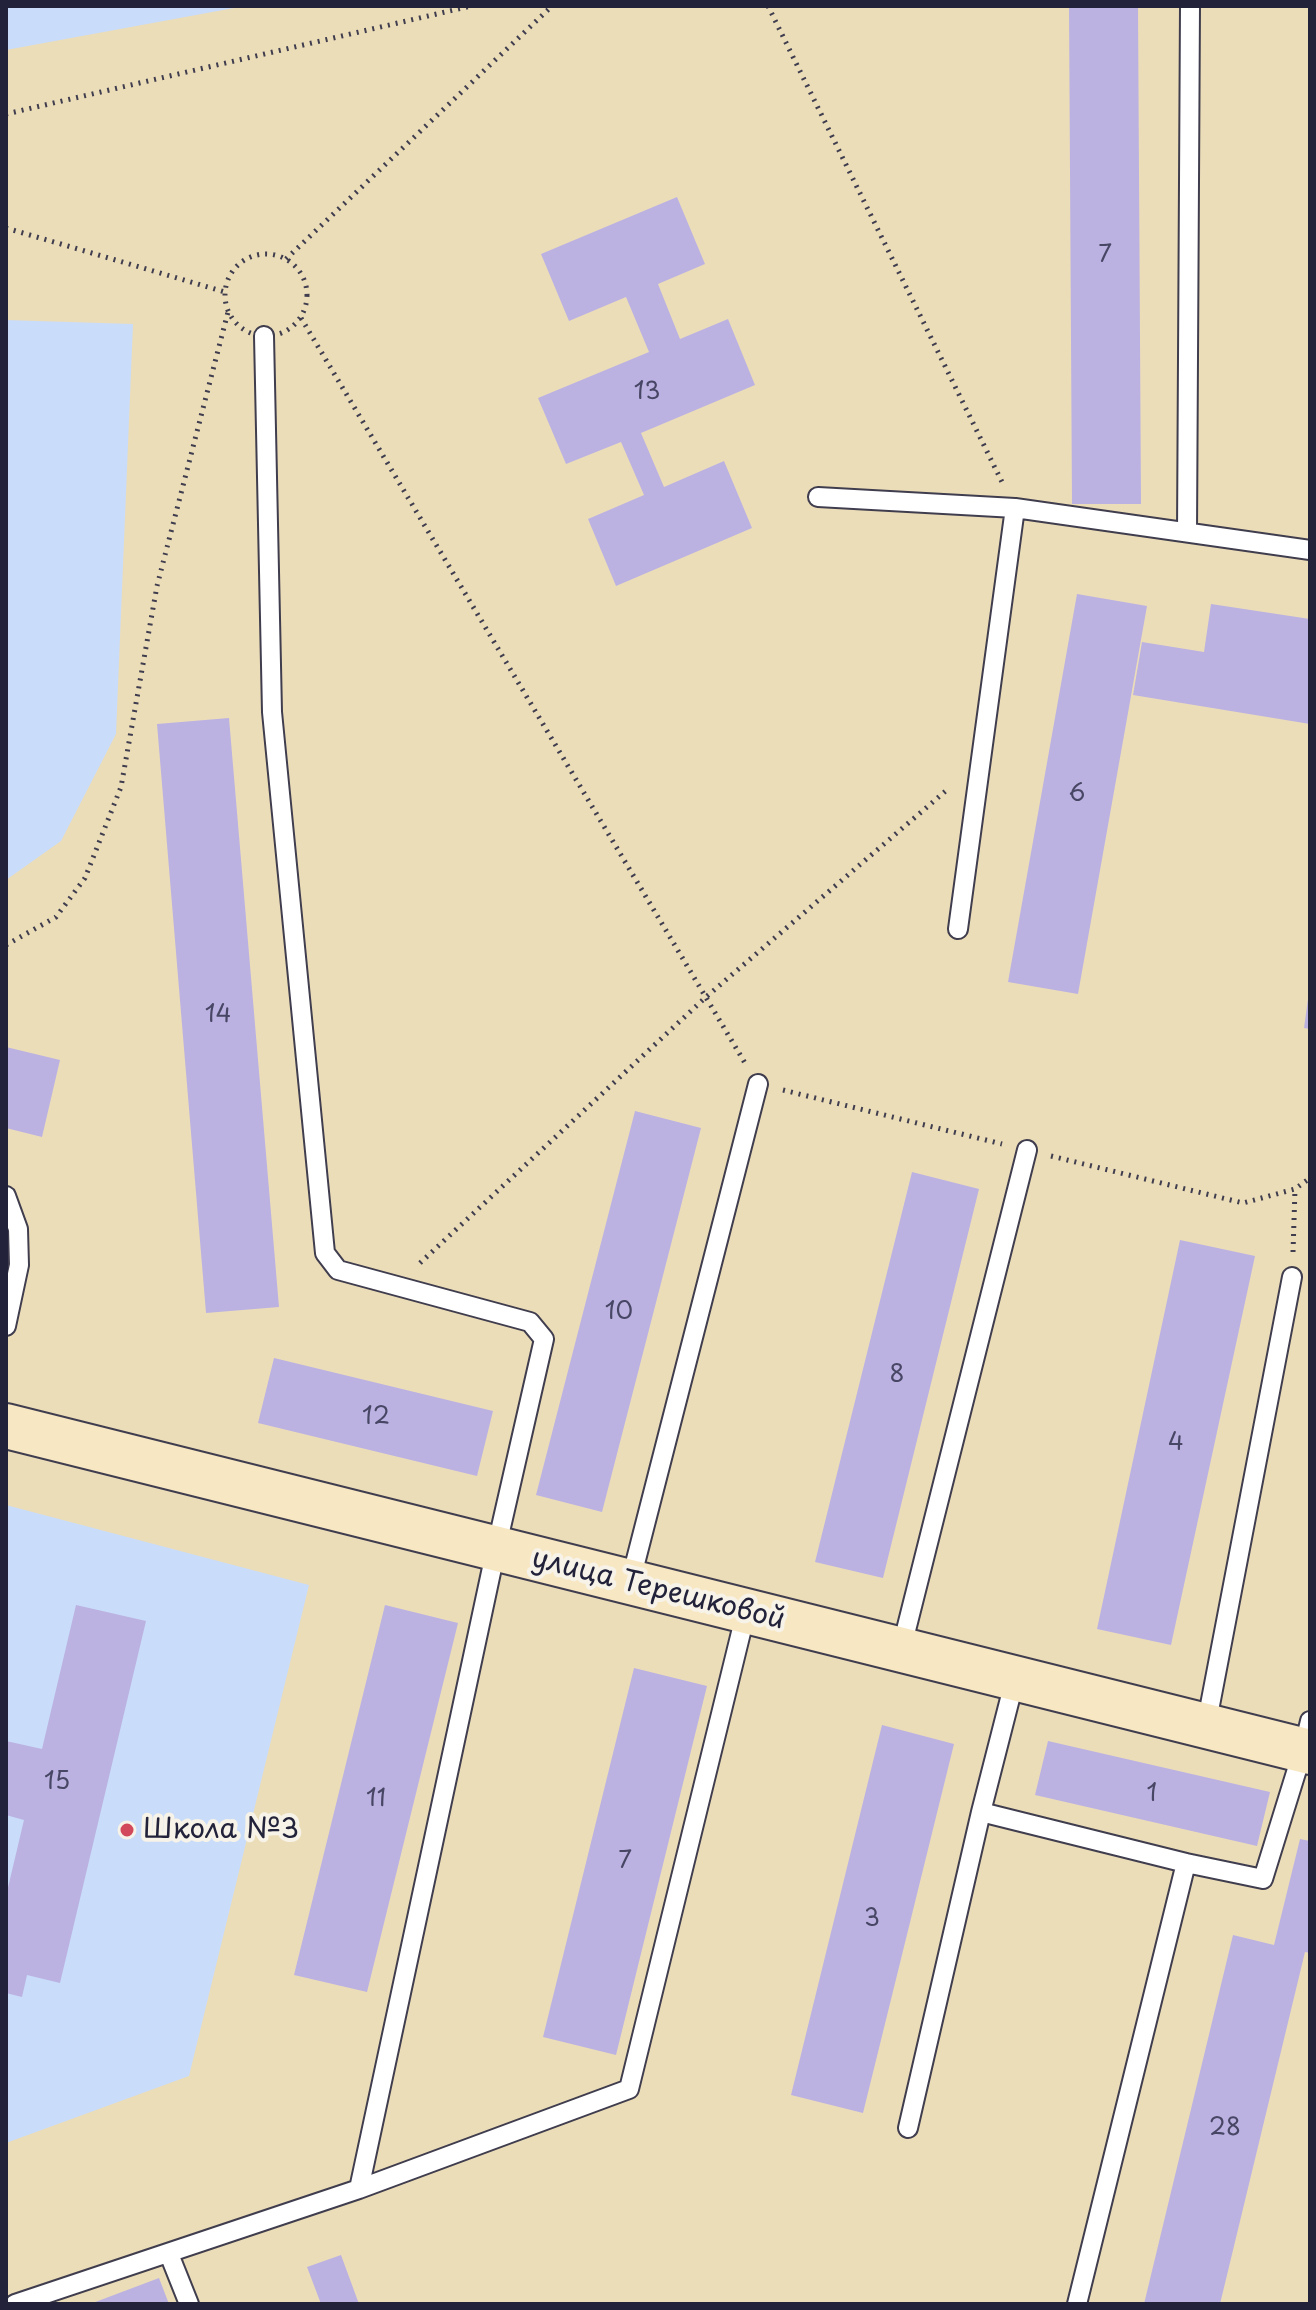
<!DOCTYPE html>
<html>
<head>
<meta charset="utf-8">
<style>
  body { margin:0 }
  #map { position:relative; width:1316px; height:2310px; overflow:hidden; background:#ecddb9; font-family:"Playpen Sans",sans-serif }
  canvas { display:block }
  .frame { position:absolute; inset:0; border:8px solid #22223b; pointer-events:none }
</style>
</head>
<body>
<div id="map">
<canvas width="1316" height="2310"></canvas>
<div class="frame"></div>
</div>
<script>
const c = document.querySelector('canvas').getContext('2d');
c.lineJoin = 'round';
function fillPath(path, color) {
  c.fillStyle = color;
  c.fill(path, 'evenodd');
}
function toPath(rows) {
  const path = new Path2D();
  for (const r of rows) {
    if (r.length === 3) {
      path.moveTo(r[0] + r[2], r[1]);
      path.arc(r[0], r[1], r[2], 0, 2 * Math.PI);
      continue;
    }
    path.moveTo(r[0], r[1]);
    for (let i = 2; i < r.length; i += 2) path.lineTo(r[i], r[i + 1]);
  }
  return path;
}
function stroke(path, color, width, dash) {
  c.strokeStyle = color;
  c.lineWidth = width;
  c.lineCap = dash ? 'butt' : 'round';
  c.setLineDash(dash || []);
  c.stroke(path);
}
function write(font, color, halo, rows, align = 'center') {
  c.font = font + ' "Playpen Sans",sans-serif';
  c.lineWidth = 8;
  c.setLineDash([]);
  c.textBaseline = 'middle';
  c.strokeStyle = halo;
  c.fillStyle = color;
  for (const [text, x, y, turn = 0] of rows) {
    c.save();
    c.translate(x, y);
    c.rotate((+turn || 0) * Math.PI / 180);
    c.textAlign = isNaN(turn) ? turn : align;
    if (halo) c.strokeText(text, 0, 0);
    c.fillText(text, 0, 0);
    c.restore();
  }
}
fillPath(toPath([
  [6,6,245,6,6,50],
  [6,320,133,324,116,734,61,841,6,880],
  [6,1505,309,1585,189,2076,6,2143]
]), '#c9dcf9');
fillPath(toPath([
  [1069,6,1138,6,1141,504,1072,504],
  [677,197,705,264,658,284,680,339,728,319,755,385,641,433,664,487,724,461,752,528,616,586,588,519,644,495,621,442,566,464,538,398,649,352,626,297,569,321,541,254],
  [1077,594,1147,606,1078,994,1008,982],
  [1211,604,1310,619,1310,724,1133,695,1142,642,1204,652],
  [229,718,279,1307,206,1313,157,724],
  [1308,999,1310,999,1310,1029,1304,1028],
  [6,1047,60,1060,42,1137,6,1128],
  [635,1111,701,1128,602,1512,536,1495],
  [912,1172,979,1189,883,1578,815,1562],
  [1180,1240,1255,1256,1171,1645,1097,1629],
  [274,1358,493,1411,477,1476,258,1423],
  [76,1605,146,1621,60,1983,27,1975,22,1997,6,1993,6,1896,24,1820,6,1815,6,1741,42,1749],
  [385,1605,458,1623,367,1992,294,1975],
  [634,1668,707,1686,616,2055,543,2037],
  [882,1725,954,1744,863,2113,791,2095],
  [1048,1741,1270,1792,1257,1846,1035,1795],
  [1300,1839,1310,1841,1310,1953,1305,1952,1220,2304,1144,2304,1233,1935,1274,1945],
  [341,2255,359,2304,321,2304,307,2267],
  [159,2278,169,2304,90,2304]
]), '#bbb2e2');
const lane = toPath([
  [264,336,272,712,325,1253,338,1270,530,1322,544,1339,496,1549,359,2189],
  [818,497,1015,508,1310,550],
  [1187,532,1190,6],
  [958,929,1015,508],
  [6,1196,18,1229,19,1265,6,1326],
  [630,1583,758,1084],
  [901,1650,1027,1150],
  [1206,1726,1292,1277],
  [981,1812,1186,1863,1077,2304],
  [1186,1863,1263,1879,1303,1750,1310,1721],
  [908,2128,981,1812,1015,1679],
  [169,2254,189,2304],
  [15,2304,359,2189,629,2089,746,1612]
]);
const secondary = toPath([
  [6,1426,1310,1752]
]);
stroke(lane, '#403e4e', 22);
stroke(secondary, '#403e4e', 48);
stroke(toPath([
  [768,6,1002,482],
  [6,114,471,6],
  [6,228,225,292],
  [266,295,41],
  [286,259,552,6],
  [301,318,745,1063],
  [6,945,56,917,85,878,121,787,157,586,228,312],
  [783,1090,1002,1144],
  [1051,1156,1243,1203,1295,1189,1310,1178],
  [1293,1252,1295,1189],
  [420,1263,706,997,948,789]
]), '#403e4e', 5, [2, 6]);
stroke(lane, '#fff', 18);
stroke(secondary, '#f8e7c3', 44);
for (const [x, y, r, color] of [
  [127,1830,8,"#d1495b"]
]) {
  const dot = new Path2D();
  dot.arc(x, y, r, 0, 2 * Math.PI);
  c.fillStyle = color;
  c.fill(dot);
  stroke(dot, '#f7f3e8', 3);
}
write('24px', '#484665', null, [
  ["7",1105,255],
  ["13",647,392],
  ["6",1077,794],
  ["14",218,1015],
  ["10",619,1312],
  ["8",897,1375],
  ["12",376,1417],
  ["4",1176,1443],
  ["15",57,1782],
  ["1",1152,1794],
  ["11",376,1799],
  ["7",625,1861],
  ["3",872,1919],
  ["28",1225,2128]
]);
write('28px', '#22223b', '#f7f3e8', [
  ["улица Терешковой",658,1590,14]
]);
write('28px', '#22223b', '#f7f3e8', [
  ["Школа №3",143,1830]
], 'left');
</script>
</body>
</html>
